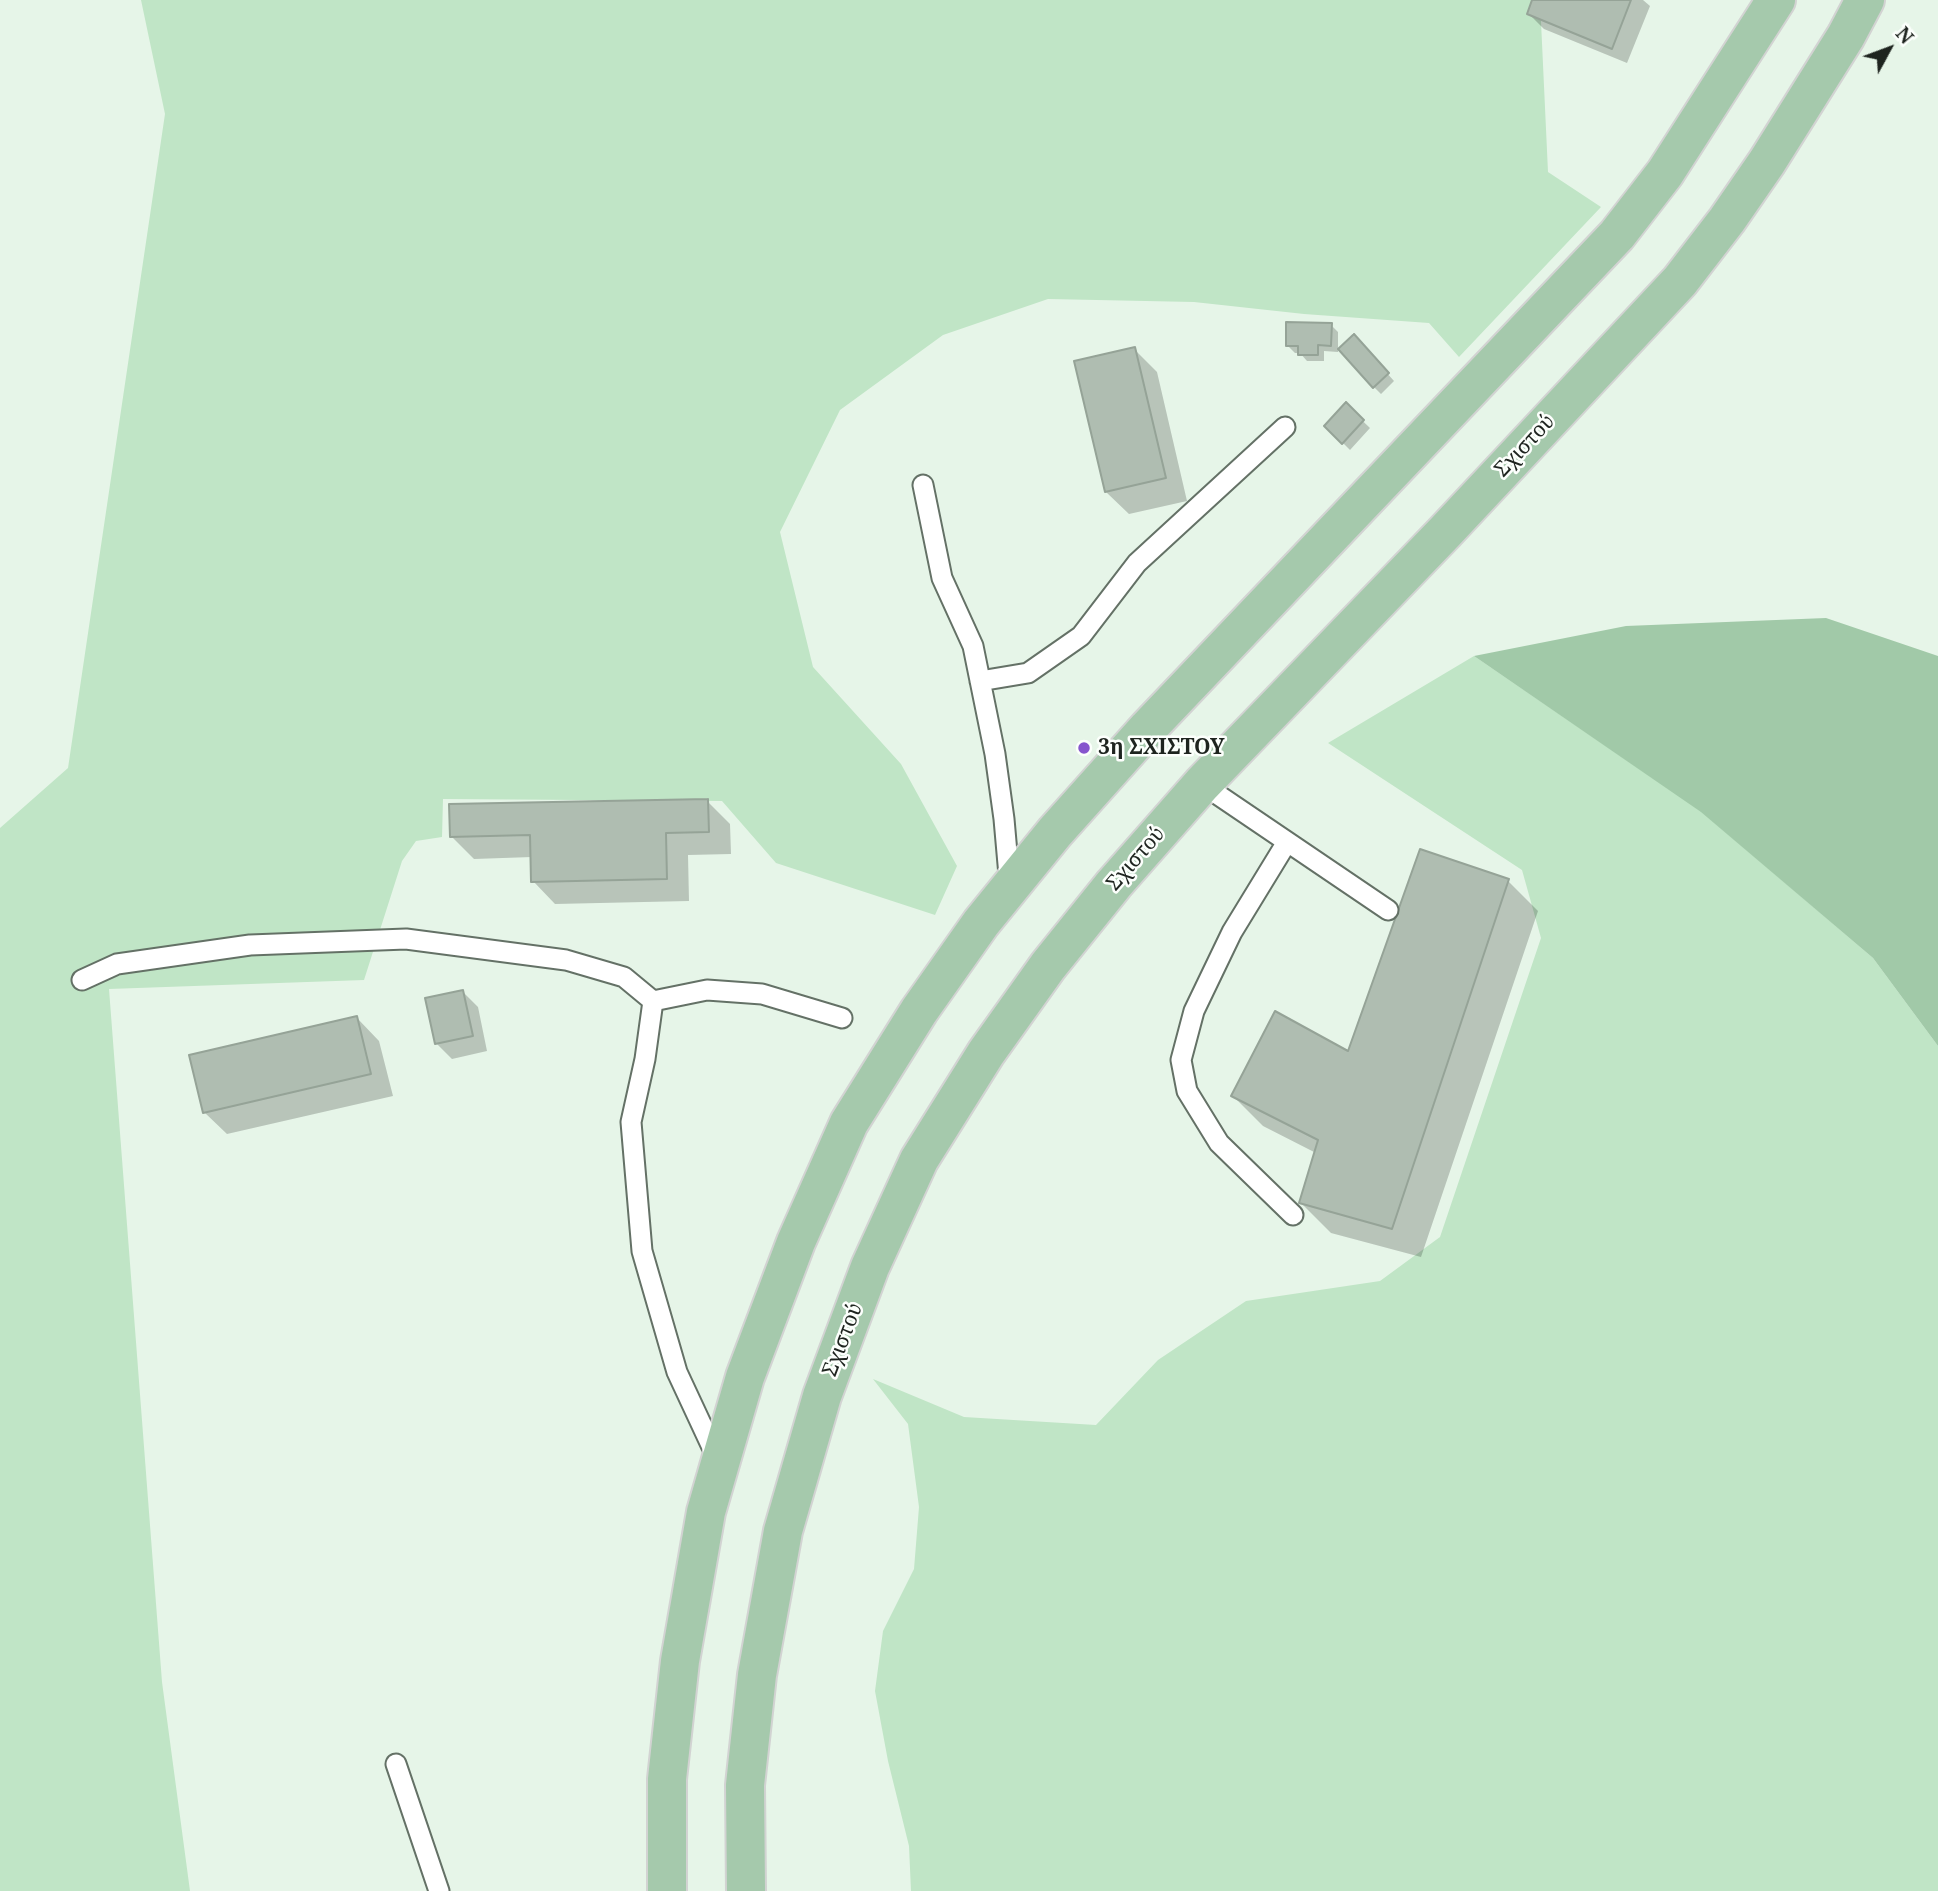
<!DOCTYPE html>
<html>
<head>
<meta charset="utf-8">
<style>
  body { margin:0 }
  #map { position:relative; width:1938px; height:1891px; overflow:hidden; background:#e6f5e8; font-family:"Noto Serif",serif }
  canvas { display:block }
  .north { position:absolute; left:1854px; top:14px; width:70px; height:70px; -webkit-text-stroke:5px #fcfffc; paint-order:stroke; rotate:49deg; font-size:19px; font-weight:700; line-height:28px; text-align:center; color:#1e241f }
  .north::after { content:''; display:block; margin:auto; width:24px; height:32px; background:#1e241f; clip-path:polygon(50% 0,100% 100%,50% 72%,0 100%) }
</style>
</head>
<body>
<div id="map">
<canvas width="1938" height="1891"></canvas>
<div class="north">N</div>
</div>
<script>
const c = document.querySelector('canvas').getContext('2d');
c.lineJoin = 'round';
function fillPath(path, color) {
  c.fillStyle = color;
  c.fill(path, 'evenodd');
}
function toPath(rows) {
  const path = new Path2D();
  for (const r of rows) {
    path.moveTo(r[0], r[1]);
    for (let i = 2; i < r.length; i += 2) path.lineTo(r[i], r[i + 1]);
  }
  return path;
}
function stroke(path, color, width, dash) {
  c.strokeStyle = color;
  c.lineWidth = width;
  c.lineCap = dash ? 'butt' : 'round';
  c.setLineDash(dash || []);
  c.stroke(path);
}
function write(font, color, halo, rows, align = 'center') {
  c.font = font + ' "Noto Serif",serif';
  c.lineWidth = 5;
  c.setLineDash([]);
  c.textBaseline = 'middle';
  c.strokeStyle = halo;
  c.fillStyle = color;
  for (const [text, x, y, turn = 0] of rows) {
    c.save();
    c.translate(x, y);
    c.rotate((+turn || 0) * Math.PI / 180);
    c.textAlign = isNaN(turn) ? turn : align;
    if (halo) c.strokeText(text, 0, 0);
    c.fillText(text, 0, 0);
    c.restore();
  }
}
fillPath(toPath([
  [141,0,1540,0,1548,172,1601,207,1459,357,1429,323,1304,314,1194,302,1048,299,943,335,840,410,780,532,813,667,901,764,957,866,935,915,776,863,722,801,443,799,442,837,416,841,402,861,364,980,109,989,162,1682,190,1891,0,1891,0,828,68,768,165,114],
  [1474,656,1701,811,1873,958,1938,1046,1938,1891,911,1891,909,1846,888,1761,875,1691,883,1631,914,1569,919,1507,908,1424,873,1379,964,1417,1096,1425,1158,1360,1246,1301,1380,1281,1440,1237,1541,938,1522,870,1328,743]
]), '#c0e5c6');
fillPath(toPath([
  [1826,618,1938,656,1938,1046,1873,958,1701,812,1474,656,1626,626]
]), '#a1c9a8');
fillPath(toPath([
  [1534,0,1643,0,1650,6,1627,63,1544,29,1529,14],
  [1331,325,1338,332,1338,352,1324,351,1324,361,1307,361,1300,353,1295,353,1288,346],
  [1361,344,1394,381,1381,394,1374,387],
  [1134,349,1157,372,1187,501,1129,514,1106,492],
  [1346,405,1370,428,1350,450,1326,426],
  [707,801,730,824,731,854,688,855,689,901,555,904,533,881,532,857,474,859,451,836],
  [1508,881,1538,911,1421,1257,1331,1233,1301,1203,1316,1153,1263,1126,1233,1096,1349,1053],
  [463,992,478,1007,487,1051,452,1059,437,1044],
  [357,1018,379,1041,393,1096,227,1134,204,1112]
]), '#0003');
const building = toPath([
  [1532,0,1631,0,1612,49,1527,14,1532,0],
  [1286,322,1332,323,1331,346,1318,345,1318,355,1298,355,1298,346,1286,346,1286,322],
  [1354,334,1389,373,1373,388,1338,349,1354,334],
  [1135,347,1166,478,1105,492,1074,361,1135,347],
  [1346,402,1364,420,1342,444,1324,426,1346,402],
  [708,799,709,832,666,833,667,879,531,882,530,835,450,837,449,804,708,799],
  [1420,849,1509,879,1392,1229,1299,1203,1318,1140,1231,1096,1275,1011,1348,1051,1420,849],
  [463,990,473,1036,435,1044,425,998,463,990],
  [357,1016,371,1074,203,1113,189,1055,357,1016]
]);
fillPath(building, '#afbdb1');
stroke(building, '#95a397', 2);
const service = toPath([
  [923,485,942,578,973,646,995,754,1004,819,1010,887],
  [980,681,1028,673,1081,636,1137,563,1285,427],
  [1202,784,1388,910],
  [1287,842,1232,932,1194,1011,1181,1060,1187,1091,1219,1143,1293,1215],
  [82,980,117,964,250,945,406,939,566,960,624,977,653,1001,645,1059,631,1122,642,1251,677,1372,718,1460],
  [653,1001,707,990,762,994,842,1018],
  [396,1764,439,1891]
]);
const primary = toPath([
  [667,1891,667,1779,680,1661,706,1512,745,1377,796,1242,849,1123,919,1011,981,923,1055,832,1148,728,1617,235,1665,173,1776,0],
  [746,1891,745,1785,757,1675,783,1531,822,1396,870,1267,919,1160,986,1053,1048,966,1114,884,1202,784,1445,532,1680,281,1727,220,1767,162,1846,36,1865,0]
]);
stroke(service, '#647166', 23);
stroke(primary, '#d2d3d2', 42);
stroke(service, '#fff', 19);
stroke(primary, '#a5c9ac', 38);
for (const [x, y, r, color] of [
  [1084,748,7,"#8655cd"]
]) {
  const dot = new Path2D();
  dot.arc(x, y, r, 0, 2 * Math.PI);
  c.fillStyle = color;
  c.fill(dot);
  stroke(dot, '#fcfffc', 2.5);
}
write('21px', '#1e241f', '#fcfffc', [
  ["Σχιστού",1525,446,-47],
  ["Σχιστού",1136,859,-49],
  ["Σχιστού",843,1340,-69]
]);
write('bold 21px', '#1e241f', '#fcfffc', [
  ["3η ΣΧΙΣΤΟΥ",1098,748]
], 'left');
</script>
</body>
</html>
